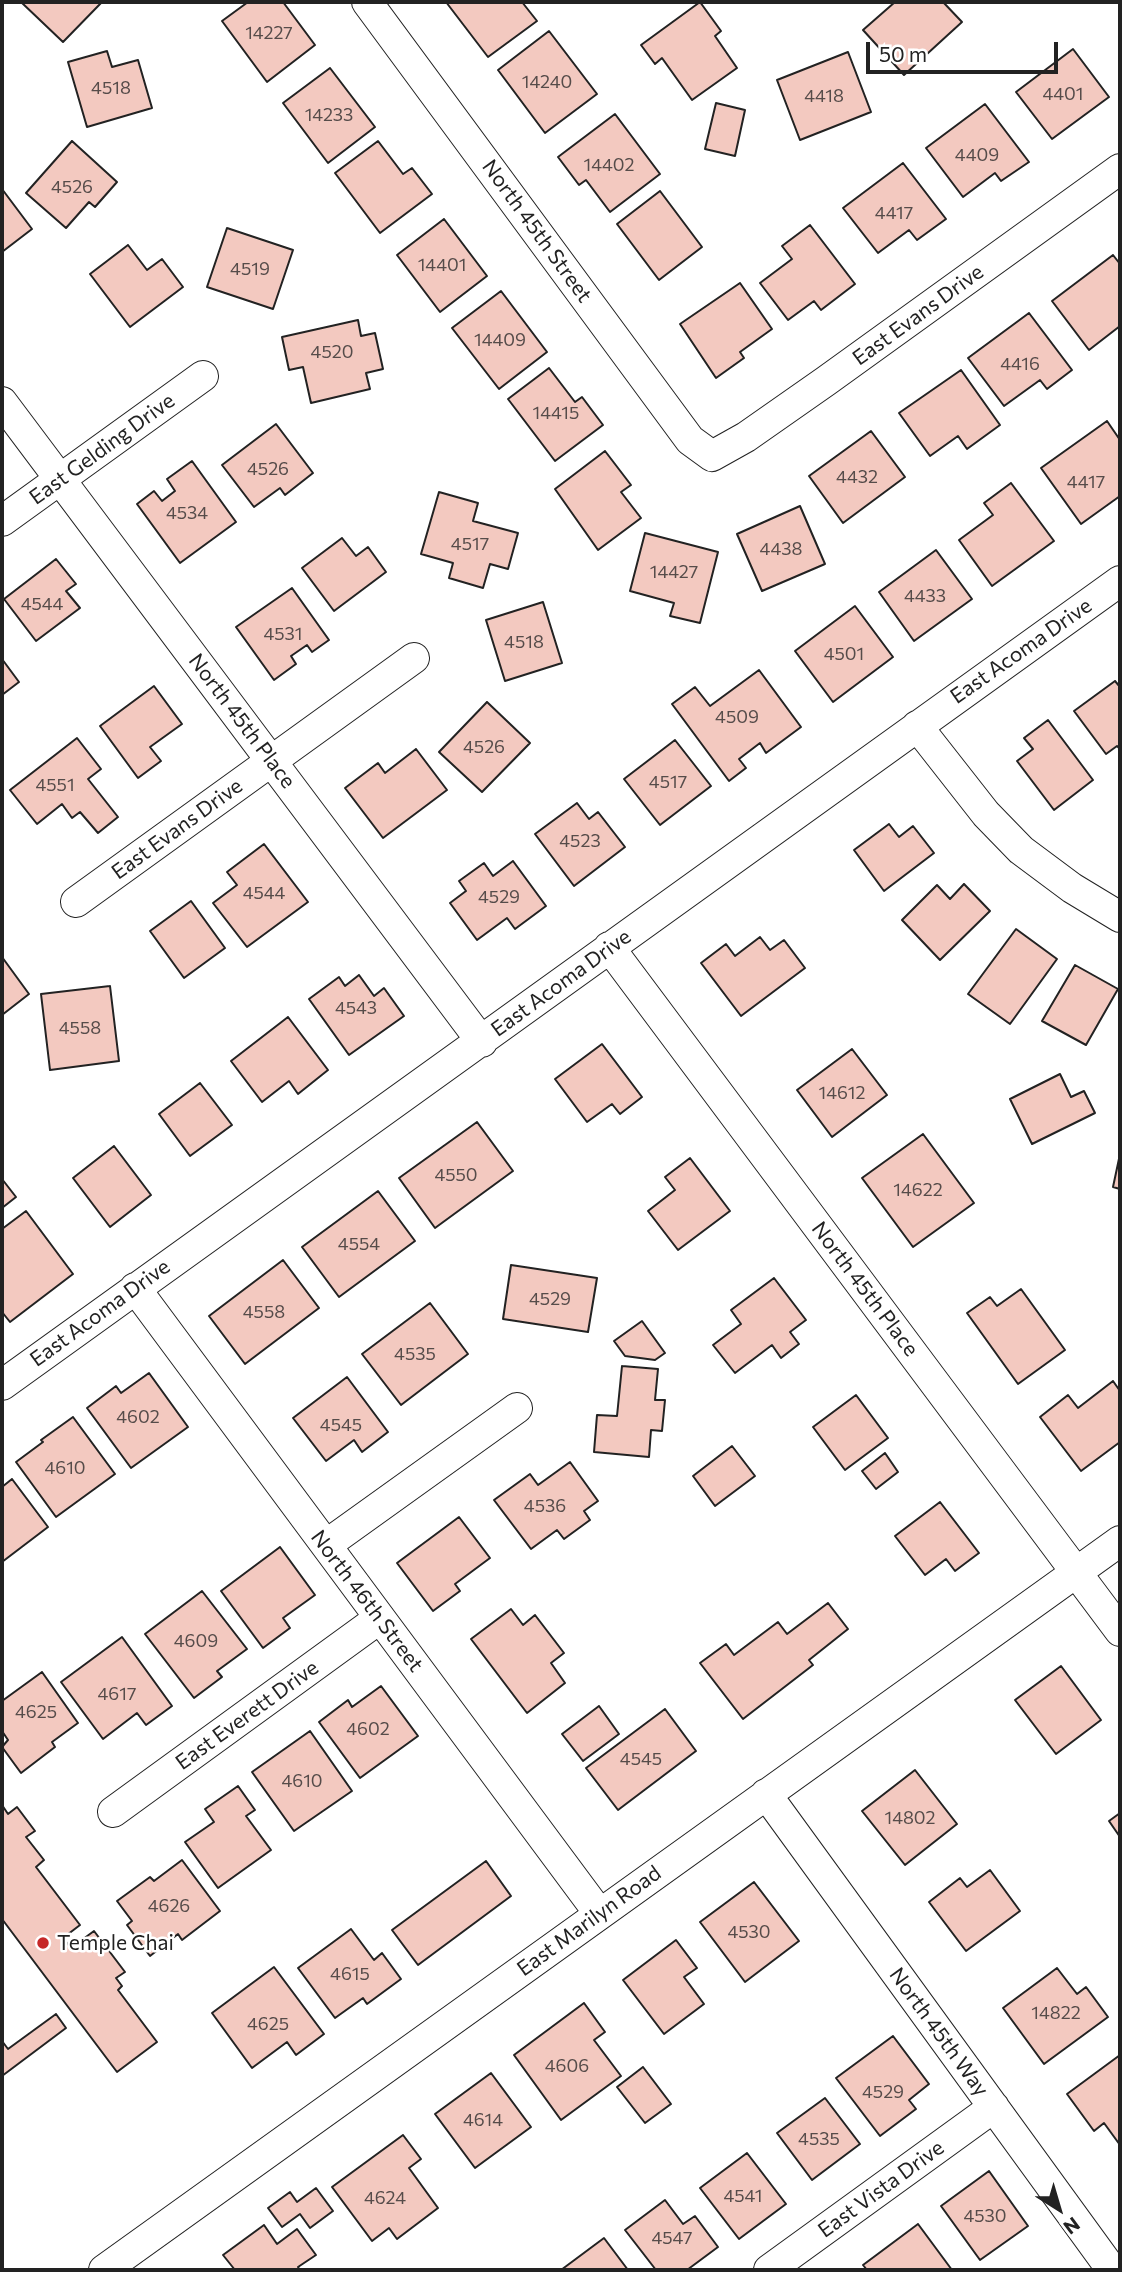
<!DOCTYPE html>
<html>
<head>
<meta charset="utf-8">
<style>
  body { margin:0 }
  #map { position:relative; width:1122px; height:2272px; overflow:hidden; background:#fff; font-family:Commissioner,sans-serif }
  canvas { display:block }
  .frame { position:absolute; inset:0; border:4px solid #222; pointer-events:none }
  .north { position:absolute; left:1024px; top:2174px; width:70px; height:70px; -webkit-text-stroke:5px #fff; paint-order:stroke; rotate:143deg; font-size:19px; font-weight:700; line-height:28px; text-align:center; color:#222 }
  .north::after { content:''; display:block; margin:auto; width:24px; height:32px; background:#222; clip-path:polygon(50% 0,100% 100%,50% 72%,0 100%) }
  .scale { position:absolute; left:866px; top:42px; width:192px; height:32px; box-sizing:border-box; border:4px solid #222; border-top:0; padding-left:9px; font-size:21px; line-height:24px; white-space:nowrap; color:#222; -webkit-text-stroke:5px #fff; paint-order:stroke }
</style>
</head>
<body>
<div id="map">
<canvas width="1122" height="2272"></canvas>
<div class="frame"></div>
<div class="north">N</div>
<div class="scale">50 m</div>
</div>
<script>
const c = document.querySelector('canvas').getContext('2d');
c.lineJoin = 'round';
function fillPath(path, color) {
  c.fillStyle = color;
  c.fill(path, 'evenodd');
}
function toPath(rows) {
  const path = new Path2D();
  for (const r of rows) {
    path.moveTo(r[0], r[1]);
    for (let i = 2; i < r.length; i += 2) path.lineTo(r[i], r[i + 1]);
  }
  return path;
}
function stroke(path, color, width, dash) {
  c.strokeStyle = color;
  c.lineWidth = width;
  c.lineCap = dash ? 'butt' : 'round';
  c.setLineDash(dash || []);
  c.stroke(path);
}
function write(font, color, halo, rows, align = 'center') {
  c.font = font + ' Commissioner,sans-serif';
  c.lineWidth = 5;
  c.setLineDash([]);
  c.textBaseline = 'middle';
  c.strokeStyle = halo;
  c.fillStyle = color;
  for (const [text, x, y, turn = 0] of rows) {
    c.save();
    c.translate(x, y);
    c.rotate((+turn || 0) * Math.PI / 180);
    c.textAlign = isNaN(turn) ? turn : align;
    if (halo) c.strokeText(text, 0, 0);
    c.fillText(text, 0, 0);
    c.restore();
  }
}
const building = toPath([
  [21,2,102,2,63,42,21,2],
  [248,2,283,2,315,45,267,82,222,21,248,2],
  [446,2,522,2,537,21,488,57,446,2],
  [700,2,721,31,715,36,737,68,692,100,662,58,655,64,641,45,700,2],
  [895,2,943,2,962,22,904,75,863,30,895,2],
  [549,31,597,94,545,133,498,70,549,31],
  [1073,49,1109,97,1052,139,1016,92,1073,49],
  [107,51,112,67,138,60,152,108,87,127,68,62,107,51],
  [848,52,871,112,800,140,777,80,848,52],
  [330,68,375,127,328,163,283,103,330,68],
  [716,103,745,110,735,156,705,149,716,103],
  [985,104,1029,162,1001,181,995,173,963,197,926,148,985,104],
  [615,114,660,174,610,212,586,180,579,185,558,157,615,114],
  [72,141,117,182,95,207,89,202,66,228,26,193,72,141],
  [378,141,403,174,412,168,432,194,380,233,335,173,378,141],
  [903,163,946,219,917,240,909,230,878,253,843,208,903,163],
  [2,189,32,229,2,252,2,189],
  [660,191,702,247,659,280,617,224,660,191],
  [444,219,487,276,440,312,397,255,444,219],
  [810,225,855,284,821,310,814,301,788,320,760,283,792,259,782,246,810,225],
  [227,228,293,250,273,309,207,287,227,228],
  [128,245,147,270,162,259,183,287,130,327,90,274,128,245],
  [1113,255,1120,264,1120,326,1089,350,1052,301,1113,255],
  [740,283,772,329,740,352,744,358,716,378,680,324,740,283],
  [501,291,547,352,499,389,452,328,501,291],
  [1029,313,1072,370,1047,389,1040,380,1004,406,968,358,1029,313],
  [358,320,361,336,375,333,383,369,366,373,370,389,311,403,303,367,289,370,282,337,358,320],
  [549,368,575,402,582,397,603,425,555,461,508,399,549,368],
  [961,370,1000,425,967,449,958,436,930,456,899,413,961,370],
  [1107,421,1120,440,1120,496,1081,524,1041,468,1107,421],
  [276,424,313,473,285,495,280,488,254,507,222,465,276,424],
  [871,431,905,477,843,523,809,476,871,431],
  [605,451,631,485,621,492,641,518,598,550,555,489,605,451],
  [192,461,236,522,180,563,137,504,154,491,162,501,175,491,167,479,192,461],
  [1011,483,1054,541,992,586,959,540,993,515,984,503,1011,483],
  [439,492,478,503,473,521,518,533,508,569,490,564,483,588,449,578,453,563,421,554,439,492],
  [800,506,825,564,762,591,737,534,800,506],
  [645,533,718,552,700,623,670,616,674,603,630,591,645,533],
  [342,538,356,556,368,547,386,572,334,611,302,568,342,538],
  [936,550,972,599,914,641,879,592,936,550],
  [56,559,76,584,66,591,80,608,36,641,4,599,56,559],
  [292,588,329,640,312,652,307,645,291,656,296,664,274,680,236,627,292,588],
  [543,602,562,663,505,681,486,620,543,602],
  [855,606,893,657,833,702,795,651,855,606],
  [2,659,19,682,2,695,2,659],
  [759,670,801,727,766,753,760,743,739,759,746,768,729,781,672,704,695,687,710,706,759,670],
  [1115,681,1120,687,1120,749,1117,746,1106,754,1074,711,1115,681],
  [154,686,182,724,150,747,161,761,138,778,100,726,154,686],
  [487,702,530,743,482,792,439,752,487,702],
  [1048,720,1093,780,1054,810,1017,761,1033,749,1024,738,1048,720],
  [77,738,101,769,88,779,118,817,98,833,80,812,72,818,62,804,37,824,10,790,77,738],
  [675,740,711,786,660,825,624,779,675,740],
  [416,749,447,790,383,838,345,788,378,763,385,773,416,749],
  [577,803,589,819,598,812,625,847,574,886,535,834,577,803],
  [889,824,899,837,913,826,934,853,884,891,854,850,889,824],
  [264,844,308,902,247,947,213,903,237,885,227,872,264,844],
  [513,861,546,906,515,929,507,918,477,940,450,903,466,891,459,881,484,863,493,876,513,861],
  [964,884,990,911,940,960,902,920,937,885,950,899,964,884],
  [191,901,225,948,184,978,150,931,191,901],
  [1016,929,1057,959,1010,1024,968,994,1016,929],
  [760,937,770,950,784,940,805,968,741,1016,701,963,726,944,735,956,760,937],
  [2,957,29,994,2,1015,2,957],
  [1075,965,1118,989,1086,1045,1042,1021,1075,965],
  [359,975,374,996,384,988,404,1016,349,1055,309,999,339,977,345,986,359,975],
  [110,986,119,1061,50,1070,41,994,110,986],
  [288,1017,328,1070,298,1094,289,1081,262,1102,231,1061,288,1017],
  [602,1044,642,1097,620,1114,612,1104,587,1122,555,1079,602,1044],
  [852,1049,887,1095,832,1137,797,1090,852,1049],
  [1060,1074,1071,1097,1084,1091,1095,1113,1032,1144,1010,1099,1060,1074],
  [200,1083,232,1125,190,1156,159,1114,200,1083],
  [477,1122,513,1171,435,1228,399,1178,477,1122],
  [923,1134,974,1203,913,1247,862,1178,923,1134],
  [114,1146,151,1195,110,1227,73,1178,114,1146],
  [1120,1154,1120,1189,1113,1187,1120,1154],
  [690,1158,730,1211,678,1250,648,1211,675,1190,665,1177,690,1158],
  [2,1179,16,1197,2,1208,2,1179],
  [378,1191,415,1241,339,1297,302,1247,378,1191],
  [26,1211,73,1274,10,1322,2,1312,2,1229,26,1211],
  [283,1260,319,1308,245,1364,209,1316,283,1260],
  [511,1265,597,1278,588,1332,503,1319,511,1265],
  [774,1278,806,1320,790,1332,799,1344,781,1358,772,1345,735,1373,713,1345,741,1324,731,1310,774,1278],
  [1021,1289,1065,1350,1018,1384,967,1313,990,1297,997,1306,1021,1289],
  [430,1303,468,1354,401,1405,362,1354,430,1303],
  [642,1321,665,1353,655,1360,625,1356,614,1341,642,1321],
  [622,1366,658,1369,655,1400,665,1400,662,1431,651,1430,649,1457,594,1452,597,1415,617,1416,622,1366],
  [149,1373,188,1427,131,1468,87,1408,116,1386,121,1393,149,1373],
  [347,1377,388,1432,362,1452,354,1440,326,1461,293,1418,347,1377],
  [1113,1381,1120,1391,1120,1442,1081,1471,1040,1417,1068,1395,1078,1408,1113,1381],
  [856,1395,888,1438,845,1470,813,1427,856,1395],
  [73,1417,115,1474,56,1517,16,1462,43,1442,41,1440,73,1417],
  [732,1446,755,1476,715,1506,693,1476,732,1446],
  [885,1453,898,1472,876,1489,862,1471,885,1453],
  [570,1462,598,1501,584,1511,590,1520,564,1539,557,1530,531,1549,494,1500,530,1474,538,1485,570,1462],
  [12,1479,48,1527,2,1562,2,1487,12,1479],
  [940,1502,979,1553,955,1571,946,1559,925,1575,895,1536,940,1502],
  [459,1517,490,1558,455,1584,460,1591,433,1611,397,1563,459,1517],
  [280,1547,315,1595,283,1618,290,1628,263,1648,221,1591,280,1547],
  [202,1591,247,1649,217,1671,222,1677,194,1698,145,1634,202,1591],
  [828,1603,848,1629,809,1660,813,1665,743,1719,700,1663,726,1644,734,1655,778,1622,787,1634,828,1603],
  [511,1609,523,1625,535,1615,564,1653,551,1663,565,1683,527,1713,471,1639,511,1609],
  [122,1637,172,1706,146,1725,137,1713,103,1739,61,1682,122,1637],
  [1061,1666,1101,1720,1056,1754,1015,1700,1061,1666],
  [42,1672,78,1723,52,1742,55,1747,21,1773,2,1747,8,1740,2,1731,2,1701,42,1672],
  [381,1686,418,1736,360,1778,319,1722,348,1700,352,1707,381,1686],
  [599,1706,619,1734,583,1761,562,1734,599,1706],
  [665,1709,696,1751,618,1810,586,1768,665,1709],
  [310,1731,352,1791,294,1831,252,1772,310,1731],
  [915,1770,957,1824,905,1865,862,1811,915,1770],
  [238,1786,255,1810,246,1816,271,1850,218,1888,185,1842,214,1822,205,1809,238,1786],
  [2,1805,8,1814,17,1807,35,1831,26,1837,44,1860,36,1867,80,1925,63,1938,71,1948,94,1931,125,1972,116,1978,122,1986,118,1990,157,2042,117,2072,2,1919,2,1805],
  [1120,1813,1120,1837,1109,1821,1120,1813],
  [182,1860,220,1911,182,1940,178,1934,150,1956,127,1925,132,1921,117,1901,150,1877,154,1881,182,1860],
  [486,1861,511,1896,418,1965,392,1930,486,1861],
  [990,1870,1020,1911,966,1951,929,1902,960,1878,967,1887,990,1870],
  [754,1882,799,1941,745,1982,700,1922,754,1882],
  [351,1929,374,1960,382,1953,401,1979,367,2004,363,1998,335,2018,298,1968,351,1929],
  [676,1940,697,1968,684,1977,704,2004,664,2034,623,1980,676,1940],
  [274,1967,324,2034,296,2055,287,2042,252,2068,212,2013,274,1967],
  [1057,1968,1077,1994,1086,1987,1108,2017,1044,2064,1003,2008,1057,1968],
  [584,2003,605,2032,594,2040,621,2076,561,2120,514,2055,584,2003],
  [56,2014,66,2028,2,2076,2,2041,8,2049,56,2014],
  [893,2036,929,2084,909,2100,916,2109,880,2136,836,2078,893,2036],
  [1120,2055,1120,2145,1104,2123,1094,2131,1067,2094,1120,2055],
  [643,2067,671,2104,645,2123,617,2087,643,2067],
  [491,2073,531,2127,475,2168,435,2114,491,2073],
  [825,2098,860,2144,812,2180,777,2133,825,2098],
  [403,2135,421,2159,409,2168,438,2208,397,2239,389,2228,372,2241,332,2187,403,2135],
  [747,2153,786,2204,739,2239,700,2188,747,2153],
  [989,2171,1028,2226,980,2260,941,2206,989,2171],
  [316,2188,333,2211,310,2228,300,2214,282,2227,268,2208,290,2192,297,2202,316,2188],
  [665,2200,683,2224,695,2216,718,2247,687,2270,656,2270,625,2230,665,2200],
  [918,2224,952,2270,867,2270,863,2265,918,2224],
  [264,2225,277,2244,297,2229,316,2255,298,2267,300,2270,235,2270,223,2255,264,2225],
  [604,2238,628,2270,561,2270,604,2238]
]);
fillPath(building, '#f3c9c0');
stroke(building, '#222', 2);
const minor = toPath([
  [367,2,690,440,712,456,746,437,826,381,1120,169],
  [2,402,482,1042],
  [2,521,203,376],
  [917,726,986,814,1021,850,1072,888,1120,917],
  [76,902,414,658],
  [609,947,1120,1631],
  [135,1288,599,1913],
  [2,1385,1120,581],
  [326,1545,517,1408],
  [766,1794,1112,2270],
  [113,1812,380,1618],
  [104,2270,1120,1541],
  [769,2270,994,2107]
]);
stroke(minor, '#222', 32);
stroke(minor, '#fff', 30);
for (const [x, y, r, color] of [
  [43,1943,7,"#c62828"]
]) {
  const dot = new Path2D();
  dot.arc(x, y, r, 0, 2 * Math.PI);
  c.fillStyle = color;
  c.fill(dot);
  stroke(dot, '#fff', 2.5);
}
write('18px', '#564c4a', null, [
  ["14227",269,33],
  ["14240",547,82],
  ["4518",111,88],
  ["4401",1063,94],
  ["4418",824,96],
  ["14233",329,115],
  ["4409",977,155],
  ["14402",609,165],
  ["4526",72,187],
  ["4417",894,213],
  ["14401",442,265],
  ["4519",250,269],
  ["14409",500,340],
  ["4520",332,352],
  ["4416",1020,364],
  ["14415",556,413],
  ["4526",268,469],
  ["4432",857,477],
  ["4417",1086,482],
  ["4534",187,513],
  ["4517",470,544],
  ["4438",781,549],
  ["14427",674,572],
  ["4433",925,596],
  ["4544",42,604],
  ["4531",283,634],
  ["4518",524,642],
  ["4501",844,654],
  ["4509",737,717],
  ["4526",484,747],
  ["4517",668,782],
  ["4551",55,785],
  ["4523",580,841],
  ["4544",264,893],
  ["4529",499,897],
  ["4543",356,1008],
  ["4558",80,1028],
  ["14612",842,1093],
  ["4550",456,1175],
  ["14622",918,1190],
  ["4554",359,1244],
  ["4529",550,1299],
  ["4558",264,1312],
  ["4535",415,1354],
  ["4602",138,1417],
  ["4545",341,1425],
  ["4610",65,1468],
  ["4536",545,1506],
  ["4609",196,1641],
  ["4617",117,1694],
  ["4625",36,1712],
  ["4602",368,1729],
  ["4545",641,1759],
  ["4610",302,1781],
  ["14802",910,1818],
  ["4626",169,1906],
  ["4530",749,1932],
  ["4615",350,1974],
  ["14822",1056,2013],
  ["4625",268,2024],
  ["4606",567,2066],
  ["4529",883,2092],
  ["4614",483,2120],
  ["4535",819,2139],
  ["4541",743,2196],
  ["4624",385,2198],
  ["4530",985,2216],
  ["4547",672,2238]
]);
write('21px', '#222', '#fff', [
  ["North 45th Street",537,231,54],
  ["East Evans Drive",918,315,-36],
  ["East Gelding Drive",102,449,-36],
  ["East Acoma Drive",1021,651,-35],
  ["North 45th Place",242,721,53],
  ["East Evans Drive",177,829,-36],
  ["East Acoma Drive",561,983,-36],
  ["North 45th Place",865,1289,53],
  ["East Acoma Drive",100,1313,-36],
  ["North 46th Street",367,1601,53],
  ["East Everett Drive",247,1715,-36],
  ["East Marilyn Road",589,1921,-36],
  ["North 45th Way",939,2032,54],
  ["East Vista Drive",881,2189,-36]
]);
write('21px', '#222', '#fff', [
  ["Temple Chai",57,1943]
], 'left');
</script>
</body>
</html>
